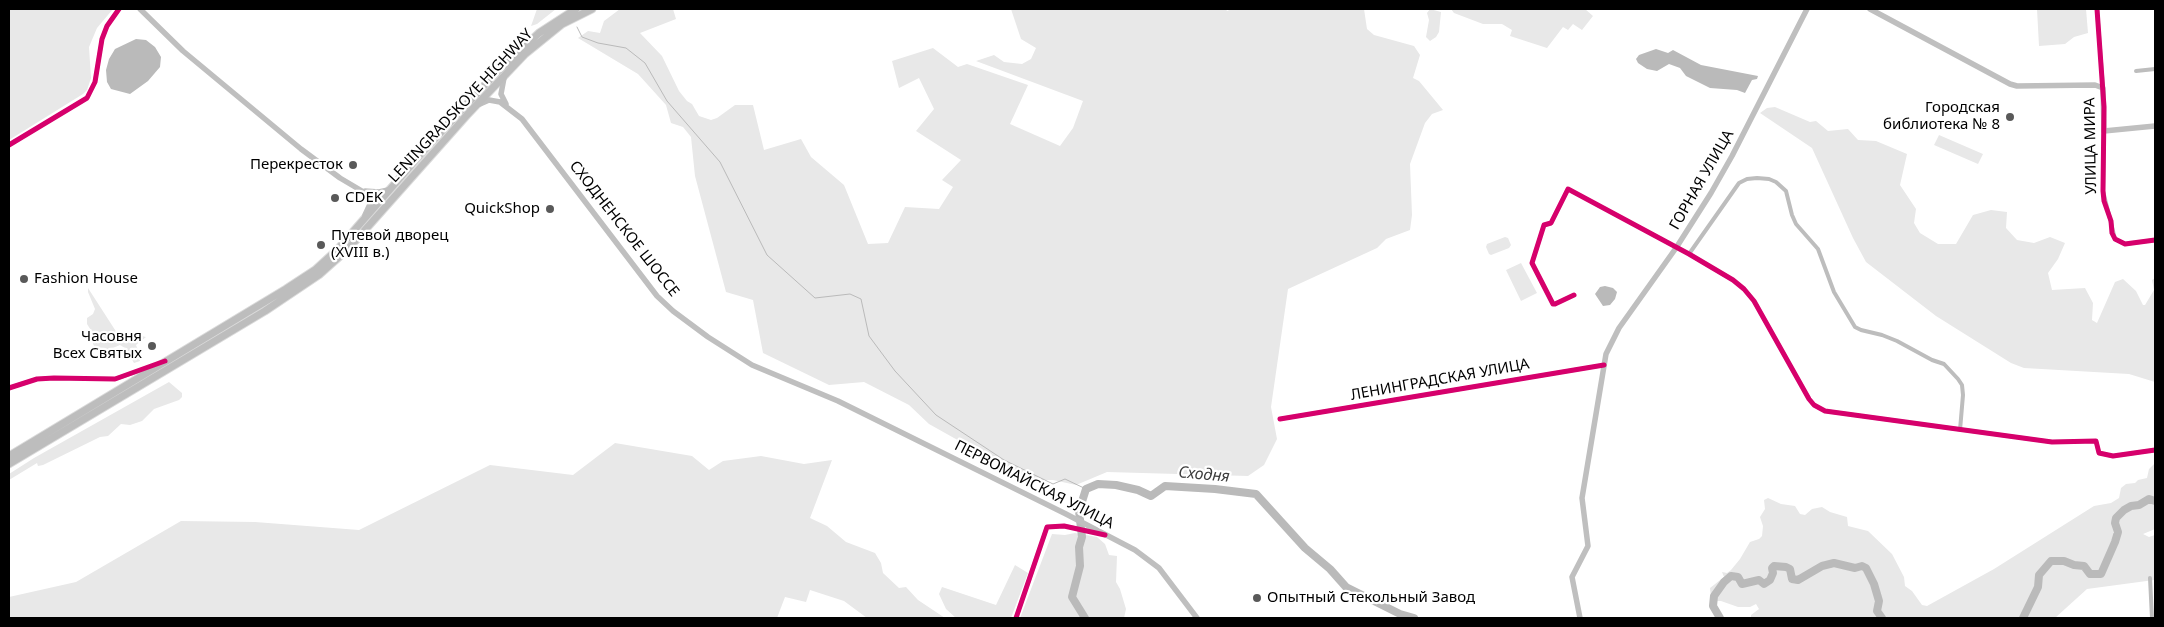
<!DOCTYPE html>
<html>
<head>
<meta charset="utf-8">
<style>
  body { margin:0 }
  #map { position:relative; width:2164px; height:627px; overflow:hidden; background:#fff; font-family:"Noto Sans",sans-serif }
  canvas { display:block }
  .frame { position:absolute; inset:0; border:10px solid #000; pointer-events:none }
</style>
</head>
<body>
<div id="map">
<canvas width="2164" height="627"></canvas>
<div class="frame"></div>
</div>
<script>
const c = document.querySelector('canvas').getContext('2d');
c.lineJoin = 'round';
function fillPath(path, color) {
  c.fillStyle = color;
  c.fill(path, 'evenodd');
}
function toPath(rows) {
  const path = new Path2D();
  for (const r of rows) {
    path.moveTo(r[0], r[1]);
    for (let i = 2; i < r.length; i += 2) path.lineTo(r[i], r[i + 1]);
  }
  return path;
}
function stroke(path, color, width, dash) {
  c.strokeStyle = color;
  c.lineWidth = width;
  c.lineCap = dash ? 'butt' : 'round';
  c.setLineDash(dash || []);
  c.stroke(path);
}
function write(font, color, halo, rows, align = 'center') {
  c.font = font + ' "Noto Sans",sans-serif';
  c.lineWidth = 4.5;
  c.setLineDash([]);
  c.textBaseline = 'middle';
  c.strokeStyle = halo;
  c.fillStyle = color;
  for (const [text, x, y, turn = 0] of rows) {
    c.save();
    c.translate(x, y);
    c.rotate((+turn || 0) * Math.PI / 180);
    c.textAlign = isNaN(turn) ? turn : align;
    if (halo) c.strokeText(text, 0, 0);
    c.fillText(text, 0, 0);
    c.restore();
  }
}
fillPath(toPath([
  [9,9,113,9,97,28,89,47,91,78,87,90,83,94,9,140],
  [537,9,556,9,537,24,531,26],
  [620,9,673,9,676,19,640,33,662,56,679,91,687,101,692,104,699,116,711,120,717,118,735,105,753,105,764,150,801,139,811,157,844,185,868,244,888,243,905,207,939,209,953,187,942,180,961,160,916,131,934,109,919,78,899,88,892,61,933,48,958,67,967,64,1028,85,1010,124,1060,146,1073,128,1083,101,976,61,994,55,1004,62,1022,64,1031,59,1036,48,1021,39,1011,9,1226,9,1227,11,1232,9,1364,9,1367,29,1374,35,1414,46,1420,55,1413,78,1419,81,1443,110,1432,114,1425,123,1410,164,1412,215,1410,230,1386,239,1377,248,1288,289,1271,407,1277,439,1264,465,1248,476,1107,472,1076,485,1053,480,1029,480,929,424,909,405,864,382,829,385,763,353,753,300,726,292,695,176,691,137,683,127,671,123,666,105,638,74,578,38,588,31,600,33,604,21],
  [1430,9,1441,12,1439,32,1436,37,1430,41,1426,37,1429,20,1427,13],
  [1451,9,1585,9,1593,16,1582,30,1573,24,1568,30,1563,27,1547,48,1510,36,1512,30,1502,24,1483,24,1454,13],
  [2037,9,2086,9,2088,33,2074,37,2065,44,2039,46],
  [1775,107,1810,122,1816,121,1828,131,1848,129,1858,140,1876,141,1907,154,1900,185,1916,209,1914,223,1920,233,1938,244,1956,244,1973,215,1991,210,2007,212,2006,228,2017,240,2034,243,2050,237,2065,243,2058,259,2048,273,2052,290,2085,288,2093,303,2092,320,2097,323,2115,282,2123,279,2136,291,2143,305,2145,305,2154,290,2152,280,2155,278,2155,382,2129,374,2024,368,2011,363,1936,316,1866,262,1853,238,1812,148,1760,113,1767,108],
  [1939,135,1983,154,1978,164,1934,145],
  [1505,237,1508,238,1511,245,1509,248,1491,255,1489,254,1486,247,1487,244],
  [1521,263,1537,293,1521,301,1506,270],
  [88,288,117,333,123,332,146,337,136,345,140,355,140,361,134,363,125,348,120,345,108,350,96,349,93,344,92,332,87,324,87,318,93,314,95,309,88,292],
  [169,382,182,393,182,397,179,400,154,409,142,421,130,425,121,424,108,436,100,437,43,465,38,466,37,463,9,480,9,474,34,458],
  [615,443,692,456,709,470,723,461,761,456,804,464,832,460,810,518,827,526,846,542,875,553,881,563,883,573,899,588,906,587,918,600,945,618,867,618,844,601,810,590,806,602,785,597,777,618,9,618,9,597,76,582,181,521,255,522,359,530,490,465,573,475],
  [2155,463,2155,529,2143,534,2149,537,2155,535,2155,578,2154,580,2087,589,2055,618,1751,618,1751,615,1759,609,1756,604,1750,607,1738,607,1721,601,1713,601,1711,598,1710,588,1724,577,1722,572,1727,573,1731,570,1740,559,1750,542,1759,539,1762,536,1763,526,1760,517,1765,509,1764,500,1768,498,1781,504,1795,506,1800,514,1805,515,1812,509,1822,507,1830,512,1847,517,1848,526,1868,531,1892,554,1904,577,1905,586,1912,591,1922,605,1927,606,1994,569,2094,506,2111,503,2119,498,2121,488,2126,484,2135,483,2138,480,2147,478,2149,469],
  [1075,533,1097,537,1105,544,1109,555,1117,556,1116,582,1120,589,1126,609,1124,618,1020,618,1052,534,1065,535],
  [1015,565,1028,573,1011,618,956,618,946,609,939,594,942,587,996,605]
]), '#e8e8e8');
fillPath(toPath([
  [136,39,146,40,155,47,161,57,160,67,148,81,130,94,111,89,107,82,106,70,109,59,115,49],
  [1656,49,1668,53,1673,50,1701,65,1758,76,1757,79,1752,80,1745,93,1737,90,1710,88,1686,76,1680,68,1669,64,1657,71,1647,69,1638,63,1636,59,1639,55],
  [1605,286,1613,288,1617,292,1615,299,1610,305,1603,306,1595,294,1600,287]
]), '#bababa');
stroke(toPath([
  [577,27,582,37,598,43,626,48,645,63,667,101,720,162,767,255,815,298,850,294,861,299,869,336,895,371,936,415,1004,460,1053,484,1065,479,1086,489]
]), '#bababa', 1);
stroke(toPath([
  [1085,618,1072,597,1080,566,1079,547,1082,537,1079,511,1086,489,1098,484,1116,485,1138,490,1151,496,1165,486,1215,489,1256,494,1305,548,1330,569,1346,587,1400,614,1414,618],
  [1720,618,1713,606,1714,596,1724,582,1731,576,1738,577,1742,584,1759,580,1764,584,1770,580,1773,573,1772,568,1774,566,1786,567,1790,569,1792,579,1798,580,1822,566,1834,563,1855,568,1862,566,1866,568,1874,584,1879,601,1877,611,1882,618],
  [2023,618,2038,587,2039,575,2051,561,2064,561,2074,565,2084,566,2090,574,2101,574,2115,542,2118,532,2115,523,2116,518,2124,510,2131,506,2139,505,2149,499,2155,501]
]), '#bababa', 8);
const highway = toPath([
  [9,456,286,289,315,270,338,249,427,147,497,72,539,33,576,9],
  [9,464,265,311,320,274,348,249,467,115,525,54,562,24,592,9]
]);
stroke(highway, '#dbdbdb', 9);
stroke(toPath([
  [2097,9,2103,88],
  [2136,71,2155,69],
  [2104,131,2103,191,2115,239,2125,244,2155,240],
  [9,145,87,98,95,82,102,39,107,26,119,9],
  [1689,254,1739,183,1747,179,1757,178,1769,179,1776,182,1786,191,1792,215,1796,224,1818,249,1834,292,1855,327,1861,330,1882,335,1897,341,1932,360,1944,364,1958,379,1962,385,1963,395,1960,430],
  [1574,295,1555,304,1553,304,1532,263,1544,225,1551,223,1568,189,1689,254,1733,280,1744,289,1754,301,1809,399,1814,405,1825,411,2052,442,2096,441,2099,453,2113,456,2155,450],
  [9,388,37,379,54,378,115,379,153,366],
  [1280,419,1604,365],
  [2150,578,2152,618],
  [1016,618,1047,527,1064,526,1100,533]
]), '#bdbdbd', 4);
stroke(toPath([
  [140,9,183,51,301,149,340,178,367,194,371,202,365,215],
  [1870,9,2010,84,2017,86,2095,85,2103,88,2104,131,2155,126],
  [504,78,501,94,506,104],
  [480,104,489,100,500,102,522,119,657,296,673,311,708,337,752,365,838,401,1066,514,1135,550,1159,568,1197,618],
  [365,191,379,192,388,190],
  [1580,618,1572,577,1588,546,1582,498,1606,354,1619,328,1676,248,1711,193,1732,156,1807,9]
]), '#bfbfbf', 5.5);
stroke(highway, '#bdbdbd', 7);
stroke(toPath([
  [2097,9,2104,107,2103,191,2104,201,2111,221,2112,233,2115,239,2125,244,2155,240],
  [9,145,87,98,95,82,102,39,107,26,119,9],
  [1574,295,1555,304,1553,304,1532,263,1544,225,1551,223,1568,189,1689,254,1733,280,1744,289,1754,301,1809,399,1814,405,1825,411,2052,442,2096,441,2099,453,2113,456,2155,450],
  [9,388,37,379,54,378,115,379,165,361],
  [1280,419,1604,365],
  [1016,618,1047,527,1064,526,1105,535]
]), '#d6006c', 5);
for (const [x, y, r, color] of [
  [2010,117,5,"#595959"],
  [353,165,5,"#595959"],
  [335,198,5,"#595959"],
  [550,209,5,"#595959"],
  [321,245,5,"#595959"],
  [24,279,5,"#595959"],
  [152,346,5,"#595959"],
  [1257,598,5,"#595959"]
]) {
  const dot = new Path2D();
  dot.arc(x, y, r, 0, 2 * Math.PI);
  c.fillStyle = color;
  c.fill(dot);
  stroke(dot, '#fff', 2);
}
write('15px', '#000', '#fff', [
  ["LENINGRADSKOYE HIGHWAY",461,106,-47],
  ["УЛИЦА МИРА",2091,146,-91],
  ["ГОРНАЯ УЛИЦА",1702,180,-60],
  ["СХОДНЕНСКОЕ ШОССЕ",624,229,52],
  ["ЛЕНИНГРАДСКАЯ УЛИЦА",1440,380,-10],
  ["ПЕРВОМАЙСКАЯ УЛИЦА",1034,485,27]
]);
write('15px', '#000', '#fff', [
  ["Городская",2000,108],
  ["библиотека № 8",2000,125],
  ["Перекресток",343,165],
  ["CDEK",345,198,"left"],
  ["QuickShop",540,209],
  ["Путевой дворец",331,236,"left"],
  ["(XVIII в.)",331,253,"left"],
  ["Fashion House",34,279,"left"],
  ["Часовня",142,337],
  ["Всех Святых",142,354],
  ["Опытный Стекольный Завод",1267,598,"left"]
], 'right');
write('italic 16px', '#3d3d3d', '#fff', [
  ["Сходня",1204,475,5]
]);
</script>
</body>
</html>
